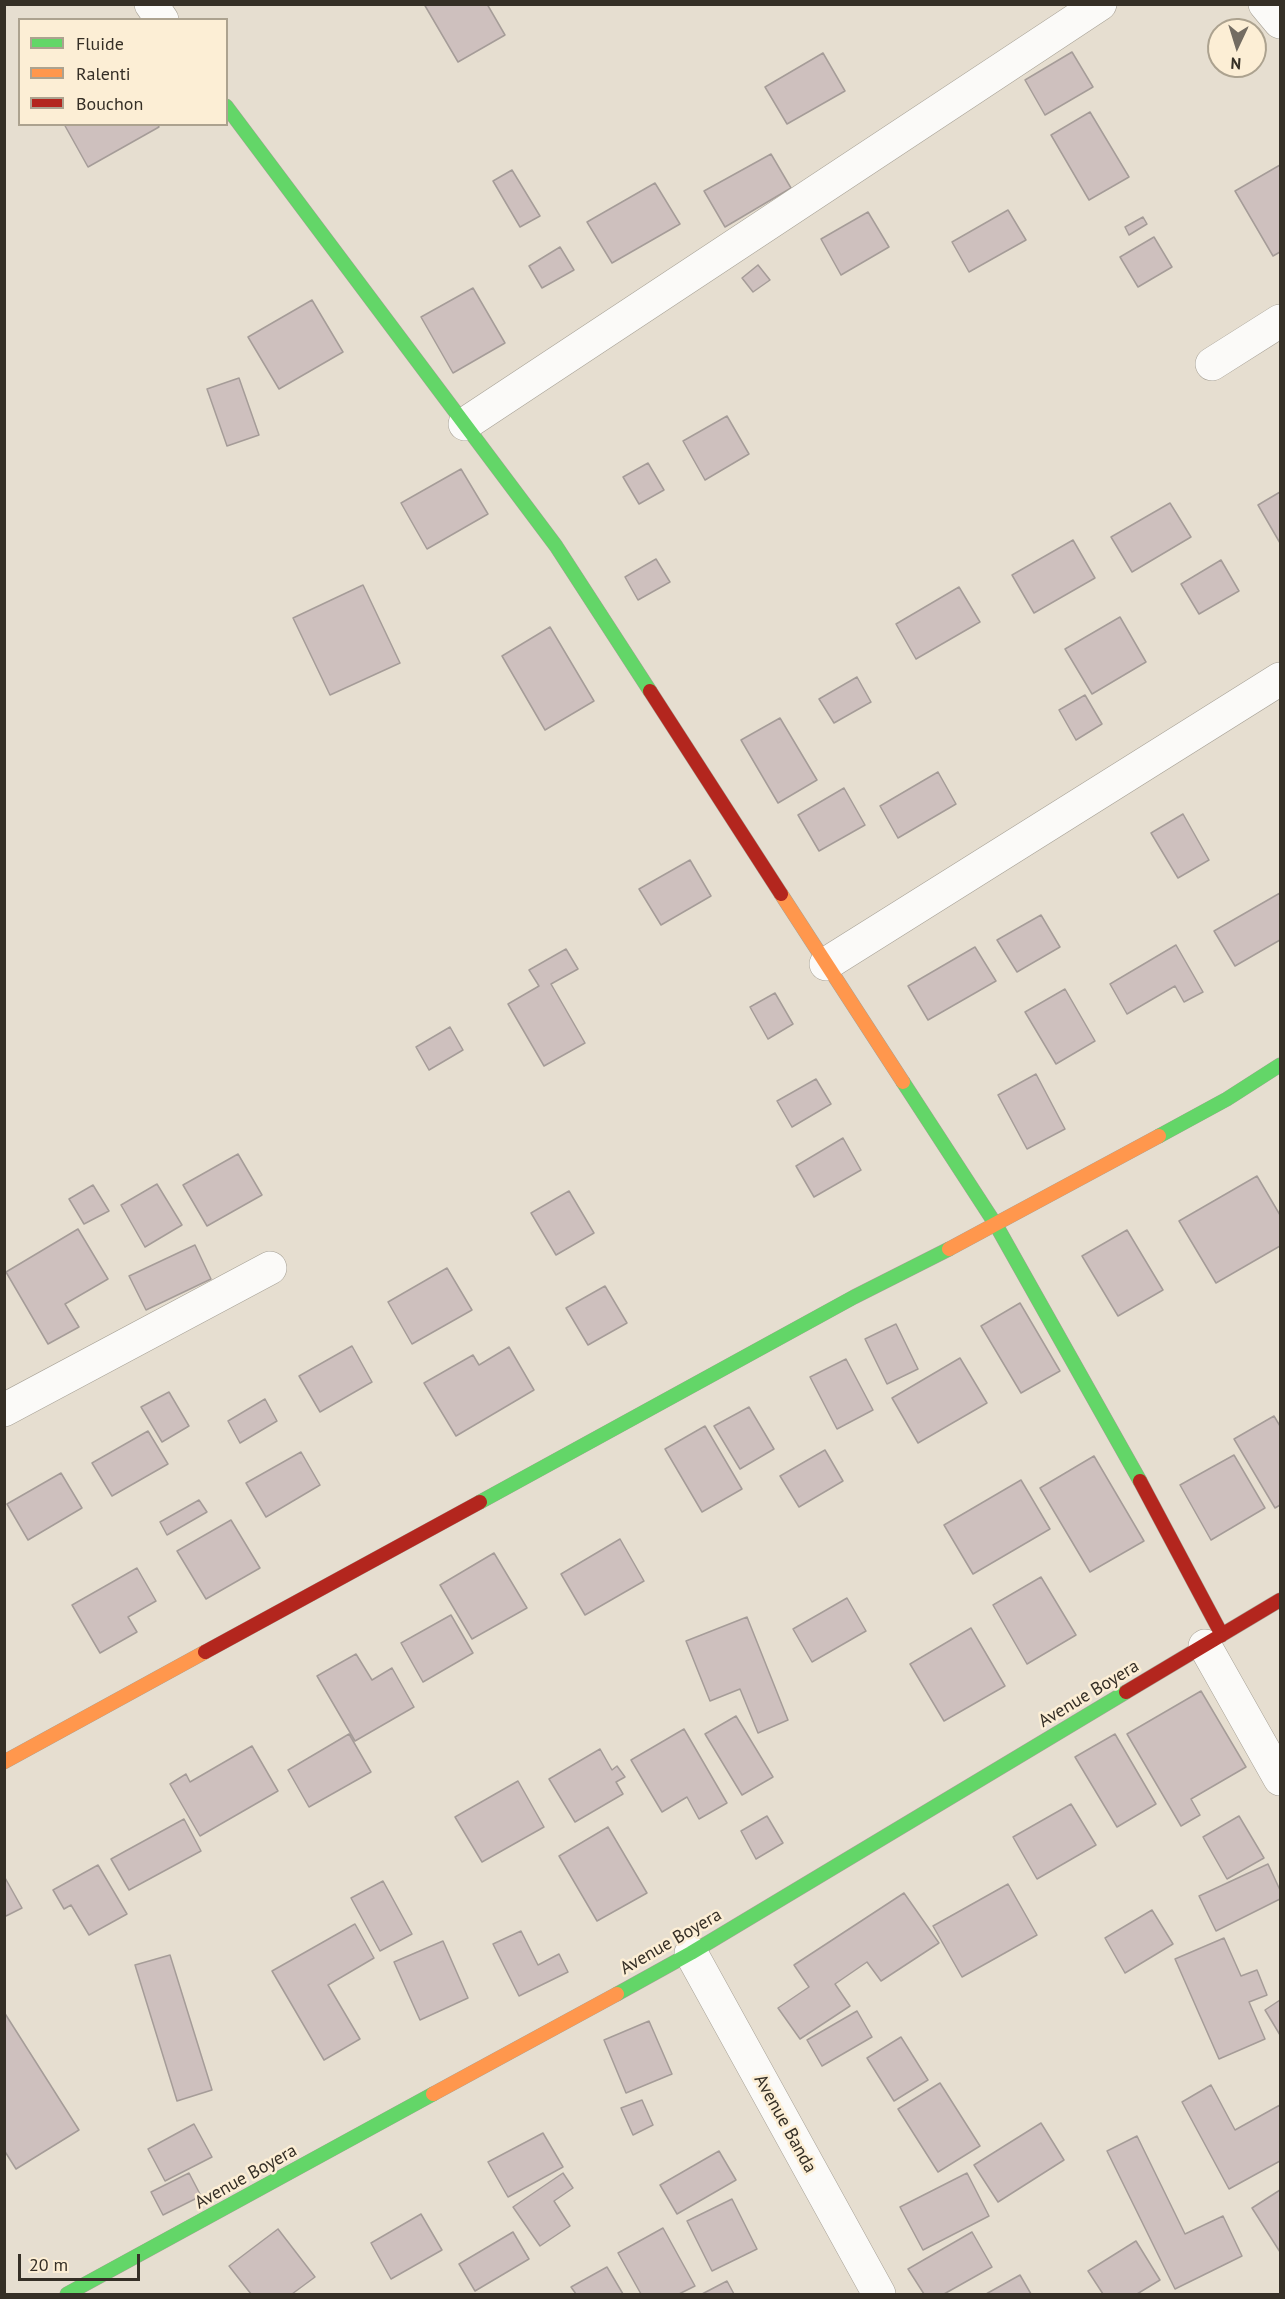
<!DOCTYPE html>
<html>
<head>
<meta charset="utf-8">
<style>
  body { margin:0 }
  #map { position:relative; width:1285px; height:2299px; overflow:hidden; background:#e6ded0; font-family:"PT Sans",sans-serif }
  canvas { display:block }
  .frame { position:absolute; inset:0; border:6px solid #352f26; pointer-events:none }
  .legend { position:absolute; left:18px; top:18px; width:210px; height:108px; box-sizing:border-box; background:#fceed5; border:2px solid #aca28f; margin:0; padding:8px 10px; list-style:none; font-size:18px; color:#352f26 }
  .legend li { display:flex; align-items:center; gap:12px; height:30px }
  .legend b { width:30px; border:2px solid #aca28f }
  .north { position:absolute; left:1207px; top:18px; width:60px; height:60px; box-sizing:border-box; background:#fceed5; border:2px solid #aca28f; border-radius:50%; rotate:184deg; font-size:16px; font-weight:700; line-height:24px; text-align:center; color:#352f26 }
  .north::after { content:''; display:block; margin:auto; width:21px; height:27px; background:#736c62; clip-path:polygon(50% 0,100% 100%,50% 72%,0 100%) }
  .scale { position:absolute; left:18px; top:2254px; width:122px; height:27px; box-sizing:border-box; border:3px solid #352f26; border-top:0; padding-left:8px; font-size:18px; line-height:21px; white-space:nowrap; color:#352f26; -webkit-text-stroke:4px #fceed5; paint-order:stroke }
</style>
</head>
<body>
<div id="map">
<canvas width="1285" height="2299"></canvas>
<div class="frame"></div>
<ul class="legend">
<li><b style="height:8px;background:#63d668"></b>Fluide</li>
<li><b style="height:8px;background:#ff974d"></b>Ralenti</li>
<li><b style="height:8px;background:#b3261e"></b>Bouchon</li>
</ul>
<div class="north">N</div>
<div class="scale">20 m</div>
</div>
<script>
const c = document.querySelector('canvas').getContext('2d');
c.lineJoin = 'round';
function fillPath(path, color) {
  c.fillStyle = color;
  c.fill(path, 'evenodd');
}
function toPath(rows) {
  const path = new Path2D();
  for (const r of rows) {
    path.moveTo(r[0], r[1]);
    for (let i = 2; i < r.length; i += 2) path.lineTo(r[i], r[i + 1]);
  }
  return path;
}
function stroke(path, color, width, dash) {
  c.strokeStyle = color;
  c.lineWidth = width;
  c.lineCap = dash ? 'butt' : 'round';
  c.setLineDash(dash || []);
  c.stroke(path);
}
function write(font, color, halo, rows, align = 'center') {
  c.font = font + ' "PT Sans",sans-serif';
  c.lineWidth = 5;
  c.setLineDash([]);
  c.textBaseline = 'middle';
  c.strokeStyle = halo;
  c.fillStyle = color;
  for (const [text, x, y, turn = 0] of rows) {
    c.save();
    c.translate(x, y);
    c.rotate((+turn || 0) * Math.PI / 180);
    c.textAlign = isNaN(turn) ? turn : align;
    if (halo) c.strokeText(text, 0, 0);
    c.fillText(text, 0, 0);
    c.restore();
  }
}
const building = toPath([
  [424,4,487,4,505,35,458,62,424,4],
  [1072,52,1093,87,1045,115,1025,80,1072,52],
  [823,53,845,91,787,124,765,87,823,53],
  [1090,112,1129,177,1089,200,1051,135,1090,112],
  [64,124,157,124,159,127,88,167,64,124],
  [771,154,791,188,725,227,704,191,771,154],
  [1280,165,1280,252,1273,256,1235,191,1280,165],
  [512,170,540,216,520,227,493,181,512,170],
  [655,183,680,224,612,263,587,222,655,183],
  [1008,210,1026,240,969,272,952,242,1008,210],
  [868,212,889,247,841,275,821,239,868,212],
  [1143,217,1147,224,1129,235,1125,227,1143,217],
  [1154,237,1172,267,1138,287,1120,257,1154,237],
  [560,247,574,270,542,288,529,266,560,247],
  [758,265,770,280,753,292,742,278,758,265],
  [473,288,505,343,453,373,421,317,473,288],
  [312,300,343,352,279,389,248,337,312,300],
  [239,378,259,435,227,446,207,389,239,378],
  [727,416,749,454,705,480,683,441,727,416],
  [648,463,664,490,639,504,623,477,648,463],
  [461,469,488,514,427,549,401,503,461,469],
  [1280,492,1280,543,1258,505,1280,492],
  [1170,503,1191,537,1132,572,1111,537,1170,503],
  [1073,540,1095,578,1034,613,1012,575,1073,540],
  [656,559,670,582,638,600,625,577,656,559],
  [1221,560,1239,591,1199,614,1181,584,1221,560],
  [363,585,400,663,330,695,293,618,363,585],
  [959,587,980,622,916,659,896,624,959,587],
  [1120,617,1146,662,1092,694,1065,649,1120,617],
  [550,627,594,701,545,730,502,656,550,627],
  [857,677,871,702,834,723,819,699,857,677],
  [1085,695,1102,724,1076,740,1059,710,1085,695],
  [780,718,817,780,778,803,741,740,780,718],
  [938,772,956,804,898,838,880,806,938,772],
  [844,788,865,825,819,851,798,815,844,788],
  [1183,814,1209,860,1178,878,1151,833,1183,814],
  [690,860,711,896,661,925,639,889,690,860],
  [1280,893,1280,940,1235,966,1214,931,1280,893],
  [1041,915,1060,947,1017,972,997,940,1041,915],
  [1176,945,1203,992,1184,1002,1175,986,1127,1014,1110,984,1176,945],
  [975,947,996,981,928,1020,908,986,975,947],
  [566,949,578,969,551,984,585,1043,544,1066,508,1004,539,986,529,970,566,949],
  [1065,989,1095,1041,1056,1064,1025,1012,1065,989],
  [775,993,793,1024,768,1039,750,1007,775,993],
  [450,1027,463,1050,429,1070,416,1047,450,1027],
  [1036,1074,1065,1129,1027,1149,998,1095,1036,1074],
  [816,1079,831,1104,792,1127,777,1101,816,1079],
  [843,1138,861,1170,814,1197,796,1166,843,1138],
  [238,1154,262,1195,207,1226,183,1185,238,1154],
  [1257,1176,1280,1215,1280,1246,1216,1283,1179,1221,1257,1176],
  [157,1184,182,1225,145,1247,121,1205,157,1184],
  [93,1185,109,1211,84,1224,69,1199,93,1185],
  [569,1191,594,1233,556,1255,531,1213,569,1191],
  [78,1229,108,1279,65,1304,79,1327,48,1344,6,1272,78,1229],
  [1127,1230,1163,1290,1118,1316,1082,1256,1127,1230],
  [195,1245,211,1279,146,1310,129,1276,195,1245],
  [447,1268,472,1310,412,1344,388,1302,447,1268],
  [605,1286,627,1323,588,1345,566,1308,605,1286],
  [1020,1303,1060,1371,1021,1393,981,1326,1020,1303],
  [896,1324,918,1369,887,1384,865,1339,896,1324],
  [352,1346,372,1382,320,1412,299,1376,352,1346],
  [509,1347,534,1390,456,1436,424,1383,473,1355,479,1365,509,1347],
  [960,1358,987,1403,918,1443,892,1398,960,1358],
  [846,1359,873,1410,837,1429,810,1377,846,1359],
  [169,1392,189,1426,162,1442,141,1407,169,1392],
  [265,1399,277,1421,240,1443,228,1421,265,1399],
  [749,1407,774,1449,740,1469,714,1426,749,1407],
  [1274,1416,1280,1426,1280,1505,1275,1508,1234,1439,1274,1416],
  [705,1426,742,1489,702,1512,665,1449,705,1426],
  [148,1431,168,1464,112,1496,92,1463,148,1431],
  [825,1450,843,1481,799,1507,780,1476,825,1450],
  [301,1452,320,1485,266,1517,246,1483,301,1452],
  [1234,1455,1265,1508,1211,1540,1180,1485,1234,1455],
  [1094,1456,1144,1541,1090,1572,1040,1488,1094,1456],
  [61,1473,82,1508,28,1540,7,1504,61,1473],
  [1021,1480,1050,1529,973,1574,944,1525,1021,1480],
  [199,1500,207,1512,167,1535,160,1522,199,1500],
  [231,1520,260,1568,206,1599,177,1551,231,1520],
  [620,1539,644,1581,585,1615,561,1574,620,1539],
  [494,1553,527,1608,472,1639,440,1585,494,1553],
  [137,1568,156,1601,128,1617,137,1632,100,1653,72,1605,137,1568],
  [1041,1577,1076,1635,1027,1664,993,1605,1041,1577],
  [847,1598,866,1631,812,1662,793,1629,847,1598],
  [451,1615,473,1653,423,1682,401,1643,451,1615],
  [747,1617,788,1720,758,1733,740,1689,710,1701,686,1641,747,1617],
  [971,1628,1005,1686,944,1721,910,1664,971,1628],
  [356,1654,372,1680,392,1668,414,1707,355,1741,317,1676,356,1654],
  [1201,1691,1246,1767,1191,1799,1200,1815,1181,1826,1127,1734,1201,1691],
  [736,1716,773,1777,742,1795,705,1734,736,1716],
  [684,1729,727,1803,699,1819,687,1797,662,1812,631,1760,684,1729],
  [349,1734,371,1772,309,1807,288,1770,349,1734],
  [1115,1734,1156,1804,1117,1827,1075,1757,1115,1734],
  [252,1746,278,1791,200,1836,170,1784,186,1774,190,1782,252,1746],
  [600,1749,612,1770,617,1766,625,1777,616,1782,623,1794,575,1822,549,1779,600,1749],
  [518,1781,544,1827,482,1862,455,1817,518,1781],
  [1071,1804,1096,1845,1037,1879,1013,1837,1071,1804],
  [767,1816,783,1843,756,1859,741,1831,767,1816],
  [1239,1816,1264,1858,1227,1879,1203,1837,1239,1816],
  [184,1819,201,1851,129,1890,111,1859,184,1819],
  [608,1827,647,1893,597,1921,559,1856,608,1827],
  [1268,1864,1280,1890,1280,1899,1216,1931,1199,1896,1268,1864],
  [98,1865,127,1914,89,1935,71,1905,64,1909,53,1890,98,1865],
  [4,1876,22,1908,4,1917,4,1876],
  [383,1881,412,1934,380,1951,351,1898,383,1881],
  [1008,1884,1037,1935,962,1977,933,1926,1008,1884],
  [904,1893,939,1943,881,1981,867,1962,835,1984,850,2006,800,2039,778,2008,809,1987,794,1965,904,1893],
  [1152,1910,1173,1944,1125,1973,1105,1938,1152,1910],
  [355,1924,374,1958,328,1985,360,2039,324,2060,272,1971,355,1924],
  [521,1931,538,1965,559,1954,568,1972,519,1996,493,1944,521,1931],
  [1224,1938,1241,1976,1257,1970,1267,1995,1249,2002,1265,2039,1219,2059,1175,1959,1224,1938],
  [443,1941,468,1998,420,2020,394,1962,443,1941],
  [170,1955,212,2090,177,2101,135,1965,170,1955],
  [1280,2000,1280,2035,1265,2010,1280,2000],
  [857,2011,872,2037,822,2066,807,2040,857,2011],
  [4,2012,79,2130,16,2169,4,2150,4,2012],
  [649,2021,672,2074,626,2093,604,2040,649,2021],
  [901,2037,928,2080,894,2101,867,2058,901,2037],
  [940,2083,980,2146,938,2172,898,2109,940,2083],
  [1211,2085,1235,2130,1280,2105,1280,2161,1229,2189,1182,2102,1211,2085],
  [642,2100,653,2125,633,2135,621,2108,642,2100],
  [1041,2123,1064,2160,998,2202,974,2165,1041,2123],
  [194,2124,212,2157,165,2181,148,2149,194,2124],
  [543,2133,563,2167,508,2197,488,2162,543,2133],
  [1137,2136,1185,2234,1223,2216,1242,2256,1175,2289,1107,2151,1137,2136],
  [719,2151,736,2180,677,2214,660,2185,719,2151],
  [189,2173,201,2196,163,2215,151,2192,189,2173],
  [563,2173,573,2188,554,2201,570,2226,540,2246,513,2207,563,2173],
  [967,2173,989,2216,923,2250,900,2207,967,2173],
  [1280,2190,1280,2252,1252,2208,1280,2190],
  [732,2199,757,2249,712,2271,687,2221,732,2199],
  [421,2214,442,2250,391,2279,371,2243,421,2214],
  [663,2228,695,2286,679,2294,641,2294,618,2253,663,2228],
  [278,2229,315,2277,292,2294,251,2294,229,2266,278,2229],
  [513,2232,529,2259,475,2291,459,2264,513,2232],
  [972,2232,992,2267,944,2294,924,2294,908,2269,972,2232],
  [1136,2241,1160,2280,1137,2294,1103,2294,1088,2271,1136,2241],
  [607,2267,623,2294,576,2294,571,2287,607,2267],
  [1020,2275,1031,2294,986,2294,1020,2275],
  [727,2281,734,2294,702,2294,727,2281]
]);
fillPath(building, '#cec0be');
stroke(building, '#a59c98', 1.5);
const street = toPath([
  [151,4,162,20],
  [1265,4,1280,22],
  [1212,364,1280,321],
  [465,424,1100,4],
  [826,964,1280,679],
  [4,1410,270,1268],
  [1205,1646,1280,1779],
  [691,1953,879,2294]
]);
const fast = toPath([
  [226,106,556,546,650,691],
  [903,1082,996,1225,1140,1481],
  [1159,1136,1227,1099,1280,1065],
  [480,1502,854,1297,949,1249],
  [617,1994,691,1953,1126,1692],
  [67,2294,433,2094]
]);
const slow = toPath([
  [781,894,903,1082],
  [949,1249,1159,1136],
  [4,1762,205,1652],
  [433,2094,617,1994]
]);
const jam = toPath([
  [650,691,781,894],
  [1140,1481,1222,1635],
  [205,1652,480,1502],
  [1126,1692,1280,1600]
]);
stroke(street, '#a6a095', 34);
stroke(fast, '#a6a095', 15);
stroke(slow, '#a6a095', 15);
stroke(jam, '#a6a095', 15);
stroke(street, '#fbfaf8', 33);
stroke(fast, '#63d668', 14);
stroke(slow, '#ff974d', 14);
stroke(jam, '#b3261e', 14);
write('18px', '#352f26', '#fceed5', [
  ["Avenue Boyera",1089,1694,-31],
  ["Avenue Boyera",671,1942,-30],
  ["Avenue Banda",785,2124,61],
  ["Avenue Boyera",246,2177,-29]
]);
</script>
</body>
</html>
